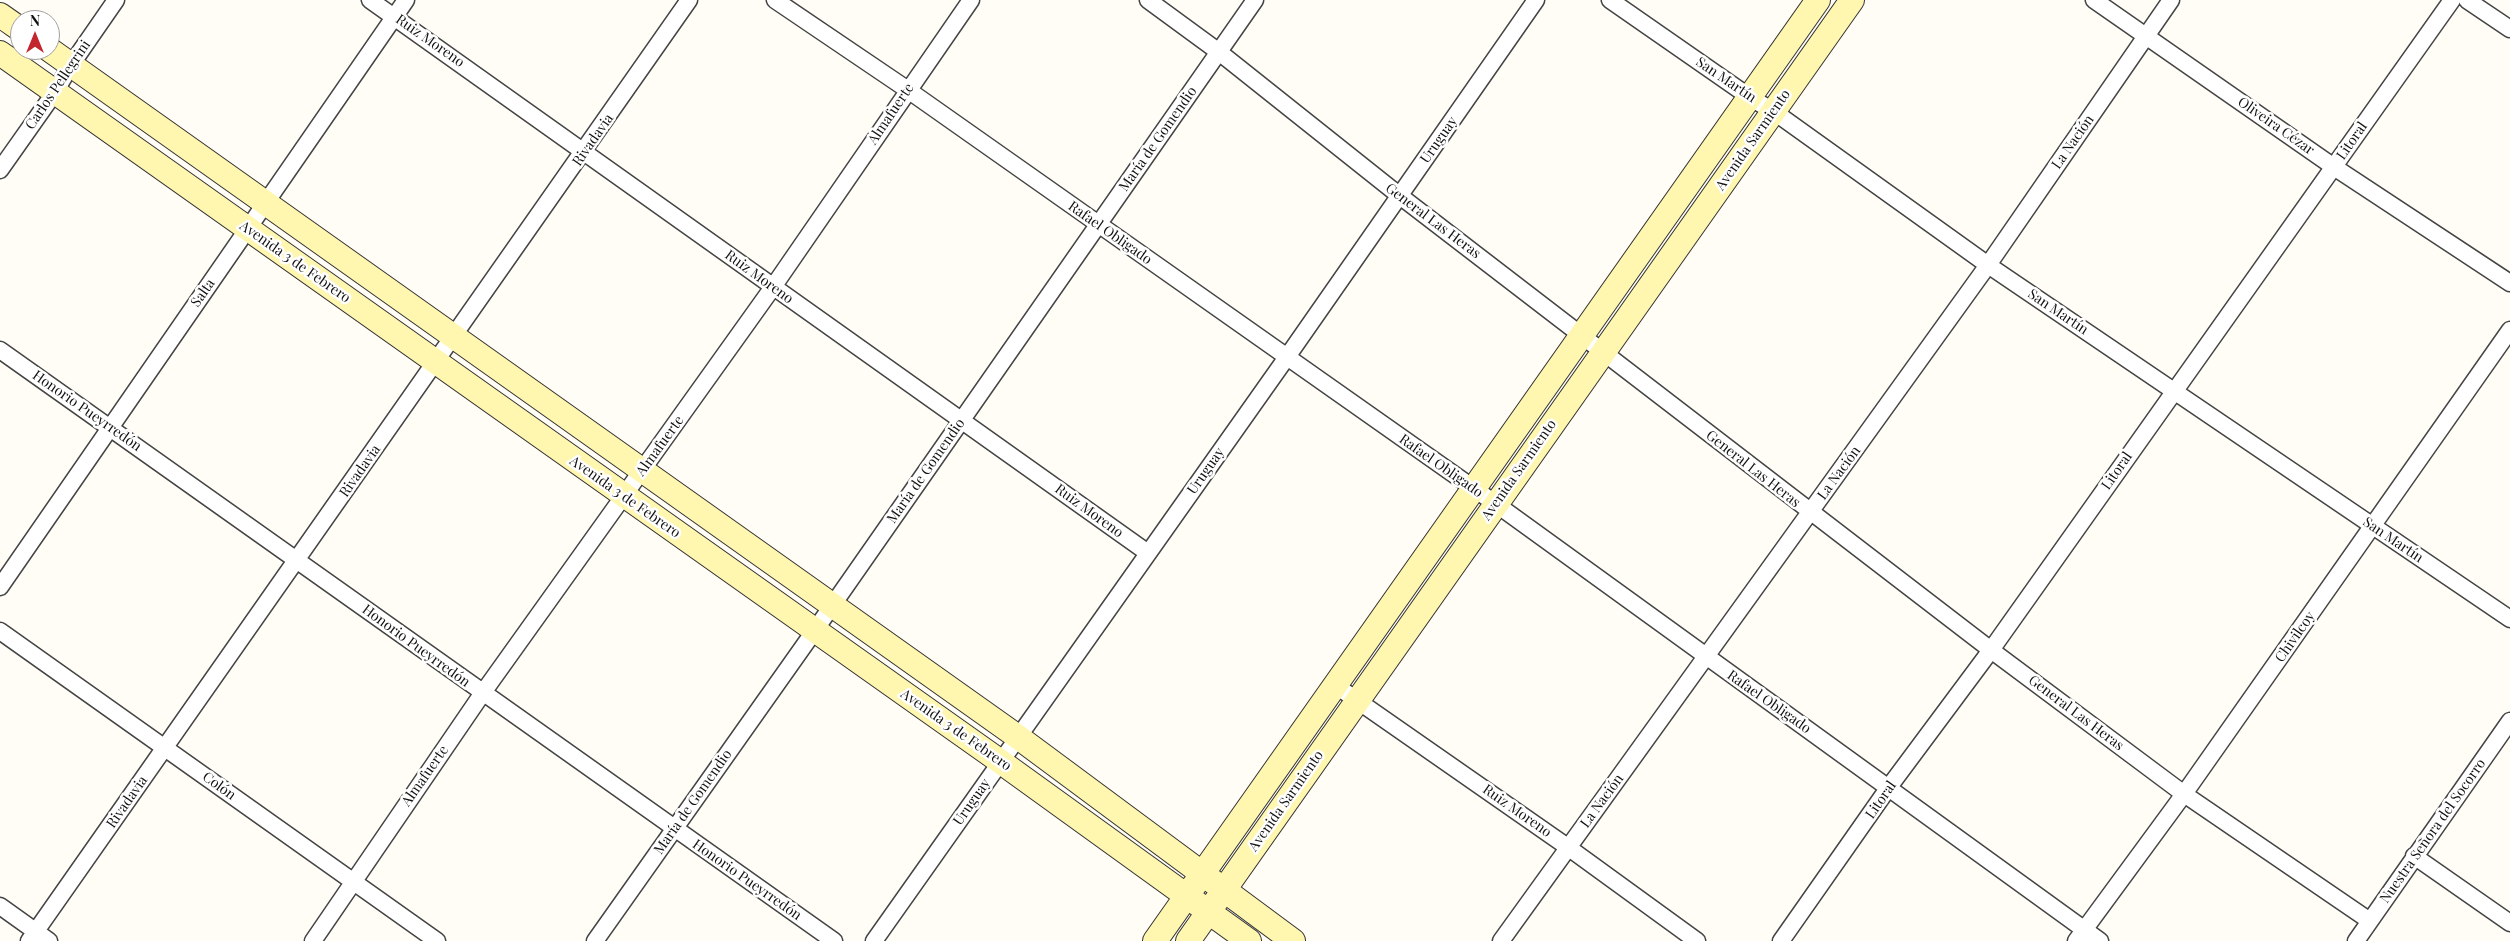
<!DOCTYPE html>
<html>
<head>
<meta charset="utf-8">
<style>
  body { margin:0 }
  #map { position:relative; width:2510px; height:941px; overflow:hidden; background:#fffdf5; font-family:"Playfair Display",serif }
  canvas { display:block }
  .north { position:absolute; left:10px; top:10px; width:50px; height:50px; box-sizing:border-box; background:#fff; border:1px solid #a0a0a0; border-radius:50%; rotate:0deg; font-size:14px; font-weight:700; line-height:20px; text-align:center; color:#111 }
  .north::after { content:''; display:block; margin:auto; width:18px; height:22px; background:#c4262e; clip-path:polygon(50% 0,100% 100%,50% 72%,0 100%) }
</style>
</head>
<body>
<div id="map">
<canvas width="2510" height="941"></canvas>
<div class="north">N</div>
</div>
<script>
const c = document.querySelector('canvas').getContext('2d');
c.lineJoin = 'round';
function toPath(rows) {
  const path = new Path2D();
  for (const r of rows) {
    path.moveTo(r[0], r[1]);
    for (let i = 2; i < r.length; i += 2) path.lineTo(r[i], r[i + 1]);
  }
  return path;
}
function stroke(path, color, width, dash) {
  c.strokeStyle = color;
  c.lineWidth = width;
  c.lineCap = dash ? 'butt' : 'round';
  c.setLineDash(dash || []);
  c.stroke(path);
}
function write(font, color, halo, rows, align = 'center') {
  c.font = font + ' "Playfair Display",serif';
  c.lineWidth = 5;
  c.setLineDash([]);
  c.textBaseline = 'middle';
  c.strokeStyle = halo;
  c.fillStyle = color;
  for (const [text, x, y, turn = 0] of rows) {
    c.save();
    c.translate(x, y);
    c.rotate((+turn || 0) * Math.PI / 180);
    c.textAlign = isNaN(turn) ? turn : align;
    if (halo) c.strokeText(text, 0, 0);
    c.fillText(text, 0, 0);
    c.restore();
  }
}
const minor = toPath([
  [370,0,1148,553],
  [775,0,908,90,1496,504,2100,941],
  [1148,0,1219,52,1400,196,1991,650,2184,794,2370,921],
  [1610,0,1751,98,1773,111,1988,265,2510,619],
  [2094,0,2334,167,2510,283],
  [2467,0,2510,29],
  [0,170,55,92,71,65,116,0],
  [0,350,834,941],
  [0,587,406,0],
  [0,631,437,941],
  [1335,685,1569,848,1697,941],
  [2414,856,2510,923],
  [0,906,49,941],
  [29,941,689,0],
  [313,941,482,694,773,287,971,0],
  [595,941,832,606,1255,0],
  [874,941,1287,357,1536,0],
  [1501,941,1988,265,2171,0],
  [1781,941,1889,787,1991,650,2452,0],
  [2076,941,2184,794,2510,330],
  [2356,941,2510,721]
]);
const secondary = toPath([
  [0,15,20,29],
  [50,50,1018,737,1293,941],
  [0,53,1001,762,1249,941],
  [1155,941,1818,0],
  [1188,941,1852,0]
]);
stroke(minor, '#444', 19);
stroke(secondary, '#333', 26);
stroke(minor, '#fff', 16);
stroke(secondary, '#fff6b0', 24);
write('14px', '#111', '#fff', [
  ["Ruiz Moreno",430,41,35],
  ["San Martín",1726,80,34],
  ["Carlos Pellegrini",58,85,-56],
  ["Almafuerte",891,114,-56],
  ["Oliveira Cézar",2276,126,35],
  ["María de Gomendio",1158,139,-55],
  ["Rivadavia",593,140,-55],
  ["Uruguay",1439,140,-55],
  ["Avenida Sarmiento",1753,140,-55],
  ["Litoral",2352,141,-55],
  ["La Nación",2073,142,-55],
  ["General Las Heras",1433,221,37],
  ["Rafael Obligado",1110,233,35],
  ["Avenida 3 de Febrero",295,262,35],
  ["Ruiz Moreno",759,277,36],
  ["Salta",203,293,-55],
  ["San Martín",2058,312,34],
  ["Honorio Pueyrredón",87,411,35],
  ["Almafuerte",660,446,-54],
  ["Rafael Obligado",1441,466,35],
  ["General Las Heras",1753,469,38],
  ["Avenida Sarmiento",1519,470,-55],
  ["Rivadavia",360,471,-55],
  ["María de Gomendio",926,471,-55],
  ["Uruguay",1206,471,-55],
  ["Litoral",2117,471,-55],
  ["La Nación",1839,473,-54],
  ["Avenida 3 de Febrero",625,497,35],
  ["Ruiz Moreno",1089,511,36],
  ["San Martín",2393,540,34],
  ["Chivilcoy",2295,637,-55],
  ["Honorio Pueyrredón",416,646,36],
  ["Rafael Obligado",1769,702,35],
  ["General Las Heras",2076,713,37],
  ["Avenida 3 de Febrero",956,730,35],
  ["Almafuerte",425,776,-55],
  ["Colón",219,786,36],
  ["Litoral",1881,800,-55],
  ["Avenida Sarmiento",1286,801,-55],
  ["La Nación",1602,801,-54],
  ["Rivadavia",127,802,-55],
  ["María de Gomendio",693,802,-55],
  ["Uruguay",972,802,-55],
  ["Ruiz Moreno",1517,811,35],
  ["Nuestra Señora del Socorro",2433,831,-55],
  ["Honorio Pueyrredón",747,880,35]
]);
</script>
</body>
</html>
